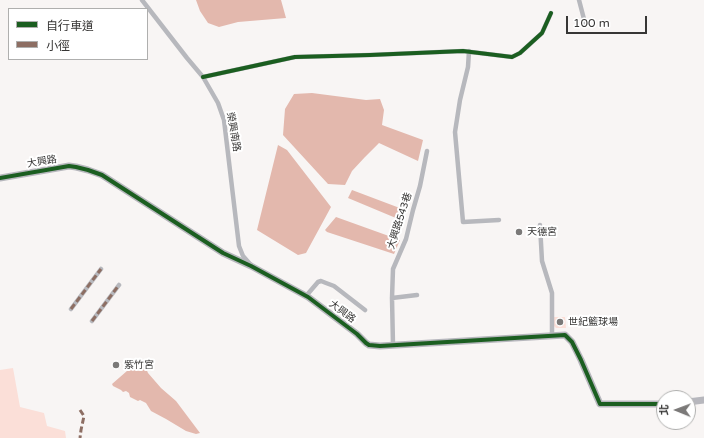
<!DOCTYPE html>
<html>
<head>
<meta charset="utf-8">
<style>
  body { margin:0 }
  #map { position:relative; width:704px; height:438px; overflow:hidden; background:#f8f5f4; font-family:"Varela Round","Noto Sans TC",sans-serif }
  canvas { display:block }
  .legend { position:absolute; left:8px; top:8px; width:140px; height:52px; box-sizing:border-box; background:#fff; border:1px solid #afafae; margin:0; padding:5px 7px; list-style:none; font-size:12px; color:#373635 }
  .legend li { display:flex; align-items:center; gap:8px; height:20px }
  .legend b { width:20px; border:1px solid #afafae }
  .north { position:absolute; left:656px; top:390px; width:40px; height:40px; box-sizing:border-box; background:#fff; border:1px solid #afafae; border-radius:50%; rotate:271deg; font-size:11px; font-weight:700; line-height:16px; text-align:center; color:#373635 }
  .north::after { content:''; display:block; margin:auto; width:14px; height:18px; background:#7b7978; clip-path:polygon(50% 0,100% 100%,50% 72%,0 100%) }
  .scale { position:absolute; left:566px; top:16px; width:81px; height:18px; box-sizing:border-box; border:2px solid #373635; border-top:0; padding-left:5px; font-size:12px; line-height:14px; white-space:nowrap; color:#373635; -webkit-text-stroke:3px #fff; paint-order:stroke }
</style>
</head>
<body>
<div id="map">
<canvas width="704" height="438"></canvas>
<ul class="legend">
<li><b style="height:5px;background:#1b5e20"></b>自行車道</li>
<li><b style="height:5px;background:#8d6e63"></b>小徑</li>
</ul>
<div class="north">北</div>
<div class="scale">100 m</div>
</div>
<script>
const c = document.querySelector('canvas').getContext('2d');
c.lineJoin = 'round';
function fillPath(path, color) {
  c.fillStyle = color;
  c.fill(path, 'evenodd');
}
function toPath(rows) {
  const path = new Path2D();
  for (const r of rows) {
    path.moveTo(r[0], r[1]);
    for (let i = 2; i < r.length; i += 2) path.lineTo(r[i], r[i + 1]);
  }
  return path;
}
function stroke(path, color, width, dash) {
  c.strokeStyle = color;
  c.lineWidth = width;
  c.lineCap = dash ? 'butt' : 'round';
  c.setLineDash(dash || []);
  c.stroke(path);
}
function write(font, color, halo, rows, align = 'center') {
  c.font = font + ' "Varela Round","Noto Sans TC",sans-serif';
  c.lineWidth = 4;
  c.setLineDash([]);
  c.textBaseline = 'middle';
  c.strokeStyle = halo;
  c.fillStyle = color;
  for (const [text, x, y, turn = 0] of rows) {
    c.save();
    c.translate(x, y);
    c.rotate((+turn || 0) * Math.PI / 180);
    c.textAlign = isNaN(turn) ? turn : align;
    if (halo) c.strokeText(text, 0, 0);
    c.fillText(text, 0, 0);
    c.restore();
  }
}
fillPath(toPath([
  [554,317,565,317,566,328,556,328,554,326],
  [13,368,20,407,44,413,47,426,65,431,66,438,0,438,0,370]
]), '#fbdfd8');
fillPath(toPath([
  [196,0,281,0,286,18,238,22,219,27,208,23,200,11],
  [312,93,366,100,380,99,384,110,382,125,423,140,418,161,379,143,365,157,352,171,345,185,328,184,283,135,285,109,294,94],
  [278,145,287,150,331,207,306,253,298,255,257,230],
  [352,190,405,210,403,221,348,198],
  [336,217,400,240,394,254,327,232,325,230],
  [138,363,142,363,145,366,148,373,161,388,176,401,200,433,196,434,186,431,166,419,151,411,146,403,140,400,138,401,130,397,129,393,126,391,123,392,121,390,113,386,112,384,135,364]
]), '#e3b8ad');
stroke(toPath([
  [142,0,187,58,203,77,218,103,224,120,239,246,243,256,250,264],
  [579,0,585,23],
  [469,51,468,67,460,100,455,132,463,222,499,220],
  [203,77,295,57,370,55,463,51,512,57,520,53,542,33,551,13],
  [540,225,542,261,552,293,552,336],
  [306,296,318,282,321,281,326,283,334,286,365,310],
  [392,298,417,295],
  [71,309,101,269],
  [92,321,119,285],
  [393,345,392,298,393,269,406,239,413,210,420,186,427,151]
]), '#b7b8bd', 4.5);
stroke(toPath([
  [0,178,69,166,76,167,88,170,102,175,223,253,251,266,308,297,357,334,366,343,369,345,380,346,565,335,572,342,581,360,600,404,664,404],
  [688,402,704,400]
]), '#b7b7bd', 7);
stroke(toPath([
  [71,309,101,269],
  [92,321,119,285],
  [80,410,84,416,81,430,80,438]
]), '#8d6e63', 3, [6, 3]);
stroke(toPath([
  [203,77,295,57,370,55,463,51,512,57,520,53,542,33,551,13],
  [0,178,69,166,76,167,88,170,102,175,223,253,251,266,308,297,357,334,366,343,369,345,380,346,565,335,572,342,581,360,600,404,664,404]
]), '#1b5e20', 4);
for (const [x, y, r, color] of [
  [519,232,4,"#7b7978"],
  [560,322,4,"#7b7978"],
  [116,365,4,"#7b7978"]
]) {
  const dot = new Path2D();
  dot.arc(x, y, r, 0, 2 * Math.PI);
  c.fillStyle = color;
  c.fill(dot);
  stroke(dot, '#fff', 1.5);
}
write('10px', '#373635', '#fff', [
  ["榮興南路",233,132,80],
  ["大興路",42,162,-9],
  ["大興路543巷",400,221,-72],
  ["大興路",342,312,37]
]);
write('10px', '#373635', '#fff', [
  ["天德宮",527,232],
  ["世紀籃球場",568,322],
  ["紫竹宮",124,365]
], 'left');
</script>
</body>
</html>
